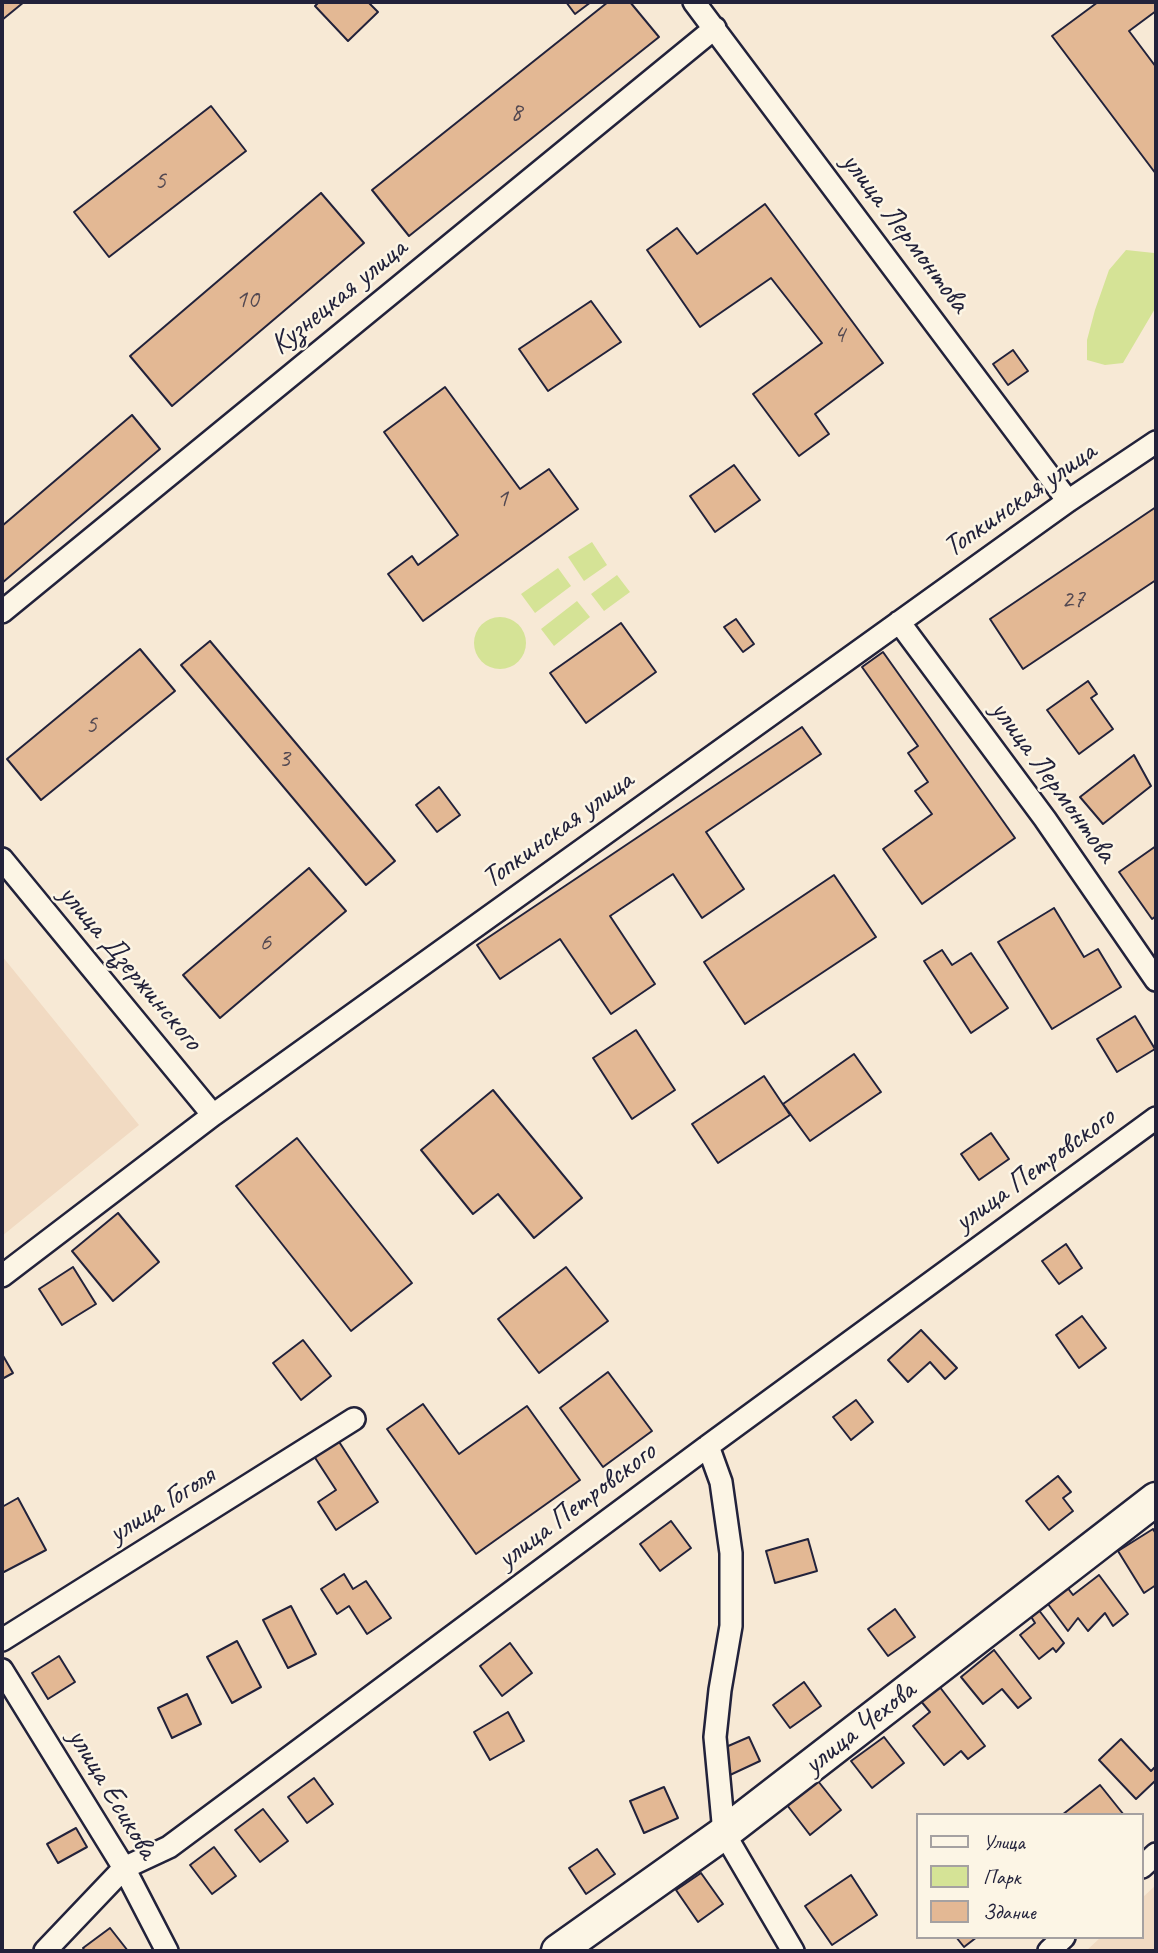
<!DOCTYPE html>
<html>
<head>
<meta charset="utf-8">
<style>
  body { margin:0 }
  #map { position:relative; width:1158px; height:1953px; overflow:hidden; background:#f7e9d5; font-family:Caveat,sans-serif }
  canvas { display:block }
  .frame { position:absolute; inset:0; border:4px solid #22223b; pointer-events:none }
  .legend { position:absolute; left:916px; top:1813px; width:228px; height:126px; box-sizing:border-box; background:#fcf5e5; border:2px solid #a5a1a1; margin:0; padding:9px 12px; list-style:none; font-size:21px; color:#22223b }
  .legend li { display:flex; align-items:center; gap:14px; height:35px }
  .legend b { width:35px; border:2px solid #a5a1a1 }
</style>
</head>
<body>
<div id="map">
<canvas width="1158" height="1953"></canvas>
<div class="frame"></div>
<ul class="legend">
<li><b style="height:9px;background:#fcf5e5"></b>Улица</li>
<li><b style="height:19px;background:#d5e396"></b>Парк</li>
<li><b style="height:19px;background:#e3b894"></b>Здание</li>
</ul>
</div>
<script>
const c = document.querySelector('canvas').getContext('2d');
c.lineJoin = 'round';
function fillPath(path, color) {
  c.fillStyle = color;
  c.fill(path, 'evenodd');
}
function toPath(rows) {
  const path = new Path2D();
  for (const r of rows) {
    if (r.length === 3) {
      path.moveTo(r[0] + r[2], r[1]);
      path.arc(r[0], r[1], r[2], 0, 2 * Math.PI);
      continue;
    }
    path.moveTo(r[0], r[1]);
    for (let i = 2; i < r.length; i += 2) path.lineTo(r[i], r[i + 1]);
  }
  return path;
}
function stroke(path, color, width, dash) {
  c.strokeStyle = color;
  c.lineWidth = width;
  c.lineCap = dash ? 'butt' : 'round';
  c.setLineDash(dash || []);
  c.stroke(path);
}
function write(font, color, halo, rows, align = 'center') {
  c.font = font + ' Caveat,sans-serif';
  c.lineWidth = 5;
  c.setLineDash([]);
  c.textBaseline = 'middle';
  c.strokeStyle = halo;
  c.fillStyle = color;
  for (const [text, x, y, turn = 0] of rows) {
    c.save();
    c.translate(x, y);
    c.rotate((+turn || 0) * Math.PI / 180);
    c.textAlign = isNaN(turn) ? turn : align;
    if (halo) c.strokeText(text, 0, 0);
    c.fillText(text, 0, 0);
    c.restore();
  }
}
fillPath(toPath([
  [2,956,139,1125,2,1236],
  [1156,1885,1156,1951,1086,1951,1101,1937,1142,1937,1142,1898]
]), '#f1dac2');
fillPath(toPath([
  [1126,250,1154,253,1156,257,1156,307,1123,363,1105,365,1087,360,1087,340,1095,310,1109,270],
  [592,542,607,565,584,581,568,557],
  [558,568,571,586,535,613,521,594],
  [617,575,630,592,604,611,591,594],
  [577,601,590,617,554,646,541,629],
  [500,643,26]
]), '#d5e396');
const building = toPath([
  [2,2,24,2,2,20,2,2],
  [319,2,368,2,378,12,348,41,315,6,319,2],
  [566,2,591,2,575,14,566,2],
  [608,2,630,2,659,37,409,236,372,190,608,2],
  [1098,2,1156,2,1156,11,1129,31,1156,67,1156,174,1052,36,1098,2],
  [211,106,246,151,109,257,74,212,211,106],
  [321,193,364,243,172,406,130,356,321,193],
  [765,204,883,363,815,414,829,434,799,456,753,394,822,343,771,278,700,327,647,250,677,228,697,254,765,204],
  [591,301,621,342,548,391,519,349,591,301],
  [1013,350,1028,371,1008,385,993,364,1013,350],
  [445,387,520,489,549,469,578,509,423,621,388,574,412,556,418,565,458,535,384,432,445,387],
  [132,415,160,449,2,583,2,526,132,415],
  [734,465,760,500,715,532,690,496,734,465],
  [1156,507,1156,580,1023,669,990,619,1156,507],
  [736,619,754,644,743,652,724,627,736,619],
  [621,623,656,672,586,723,550,673,621,623],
  [210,641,395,861,366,885,181,665,210,641],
  [140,649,175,691,41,800,7,759,140,649],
  [883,652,1015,838,922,904,883,849,932,814,915,791,928,782,908,753,918,746,862,667,883,652],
  [1088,681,1097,694,1091,698,1113,729,1079,754,1047,710,1088,681],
  [802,727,821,754,706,832,744,889,702,918,673,874,610,916,655,984,611,1014,560,939,500,979,477,945,802,727],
  [1134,755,1151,786,1103,824,1080,797,1134,755],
  [439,787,460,815,437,832,416,805,439,787],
  [1156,846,1156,916,1152,919,1119,872,1156,846],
  [309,868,346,911,220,1018,183,975,309,868],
  [834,875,876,937,745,1024,704,962,834,875],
  [1054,908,1084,957,1098,949,1121,987,1052,1029,998,942,1054,908],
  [942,950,952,965,971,953,1008,1008,971,1033,924,961,942,950],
  [1135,1016,1155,1049,1117,1072,1097,1039,1135,1016],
  [636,1030,675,1090,632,1119,593,1058,636,1030],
  [854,1054,881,1092,810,1141,783,1104,854,1054],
  [764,1076,790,1115,718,1163,692,1124,764,1076],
  [493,1090,582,1198,534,1238,498,1194,473,1214,421,1150,493,1090],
  [991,1133,1009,1159,979,1180,961,1154,991,1133],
  [297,1138,412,1283,351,1331,236,1186,297,1138],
  [118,1213,159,1262,113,1301,72,1251,118,1213],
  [1066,1244,1082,1268,1059,1284,1042,1261,1066,1244],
  [73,1267,96,1304,62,1325,39,1289,73,1267],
  [566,1267,608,1321,539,1373,498,1319,566,1267],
  [1082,1316,1106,1348,1079,1368,1056,1335,1082,1316],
  [921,1330,957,1368,945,1379,930,1362,908,1382,888,1360,921,1330],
  [303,1340,331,1376,301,1400,273,1363,303,1340],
  [2,1354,13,1373,2,1379,2,1354],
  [608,1372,652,1431,603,1467,560,1408,608,1372],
  [856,1400,873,1422,851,1440,833,1417,856,1400],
  [423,1404,459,1454,527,1406,580,1480,476,1554,387,1429,423,1404],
  [334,1434,378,1502,336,1530,318,1502,336,1490,310,1450,334,1434],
  [1058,1476,1071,1492,1063,1498,1073,1511,1049,1530,1026,1501,1058,1476],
  [18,1498,46,1550,2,1573,2,1507,18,1498],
  [671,1521,691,1548,660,1571,640,1544,671,1521],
  [1153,1529,1156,1534,1156,1585,1144,1593,1118,1551,1153,1529],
  [808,1539,817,1571,775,1583,766,1551,808,1539],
  [344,1574,353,1589,366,1581,391,1618,367,1634,349,1606,337,1614,321,1589,344,1574],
  [1099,1575,1128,1614,1113,1626,1105,1613,1088,1631,1078,1618,1068,1631,1048,1604,1067,1587,1073,1595,1099,1575],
  [291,1606,316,1654,288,1668,263,1620,291,1606],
  [895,1609,915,1637,888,1656,868,1629,895,1609],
  [1038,1609,1064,1643,1056,1652,1053,1648,1039,1659,1020,1635,1035,1623,1030,1615,1038,1609],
  [237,1641,261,1687,232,1703,207,1657,237,1641],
  [510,1643,532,1673,502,1696,480,1666,510,1643],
  [994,1650,1031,1698,1018,1708,1002,1689,983,1704,961,1677,994,1650],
  [59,1656,75,1682,48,1699,32,1673,59,1656],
  [804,1682,821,1706,790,1728,773,1705,804,1682],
  [939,1686,985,1746,968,1759,961,1751,944,1765,913,1726,930,1712,920,1700,939,1686],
  [187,1694,201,1724,172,1738,158,1708,187,1694],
  [508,1712,524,1741,490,1760,474,1732,508,1712],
  [749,1737,760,1761,730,1775,719,1750,749,1737],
  [884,1737,904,1763,872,1788,851,1761,884,1737],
  [1121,1739,1151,1771,1156,1766,1156,1782,1155,1781,1136,1799,1099,1760,1121,1739],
  [314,1778,333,1804,307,1823,288,1797,314,1778],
  [818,1781,841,1810,810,1835,787,1805,818,1781],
  [1100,1785,1124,1815,1062,1815,1100,1785],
  [664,1787,678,1818,644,1833,630,1801,664,1787],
  [263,1809,288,1841,260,1862,235,1830,263,1809],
  [76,1828,87,1847,58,1863,47,1844,76,1828],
  [214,1847,236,1876,212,1894,190,1865,214,1847],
  [597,1849,615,1874,586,1894,569,1868,597,1849],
  [701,1873,723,1904,698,1922,676,1890,701,1873],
  [851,1875,877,1915,832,1945,805,1906,851,1875],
  [110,1928,128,1951,85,1951,83,1948,110,1928],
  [956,1937,977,1937,964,1947,956,1937]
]);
fillPath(building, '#e3b894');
stroke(building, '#22223b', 2);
const street = toPath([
  [694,2,1068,501],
  [2,612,715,28],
  [899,622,1045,819,1156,980],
  [2,859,213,1115],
  [2,1276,213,1115,1068,501,1156,442],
  [708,1446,721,1482,731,1553,731,1626,720,1690,715,1737,724,1833,793,1951],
  [2,1640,354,1419],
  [2,1670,124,1868,167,1951],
  [1142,1867,1156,1854],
  [45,1951,124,1868,169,1847,708,1446,1156,1118],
  [1049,1951,1064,1937]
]);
const secondary = toPath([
  [558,1951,724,1833,1156,1499]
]);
stroke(street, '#22223b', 26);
stroke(secondary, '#22223b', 37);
stroke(street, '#fcf5e5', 21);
stroke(secondary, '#fcf5e5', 32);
write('26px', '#524851', null, [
  ["8",516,113],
  ["5",160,181],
  ["10",247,300],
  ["4",839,335],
  ["1",502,499],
  ["27",1073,600],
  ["5",91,725],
  ["3",284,759],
  ["6",265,943]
]);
write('30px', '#22223b', '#fcf5e5', [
  ["улица Лермонтова",905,233,53],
  ["Кузнецкая улица",339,297,-39],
  ["Топкинская улица",1020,500,-35],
  ["улица Лермонтова",1053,782,54],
  ["Топкинская улица",558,830,-36],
  ["улица Дзержинского",130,968,50],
  ["улица Петровского",1035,1170,-36],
  ["улица Гоголя",162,1505,-32],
  ["улица Петровского",577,1506,-37],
  ["улица Чехова",860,1728,-38],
  ["улица Есикова",112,1794,59]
]);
</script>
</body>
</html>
